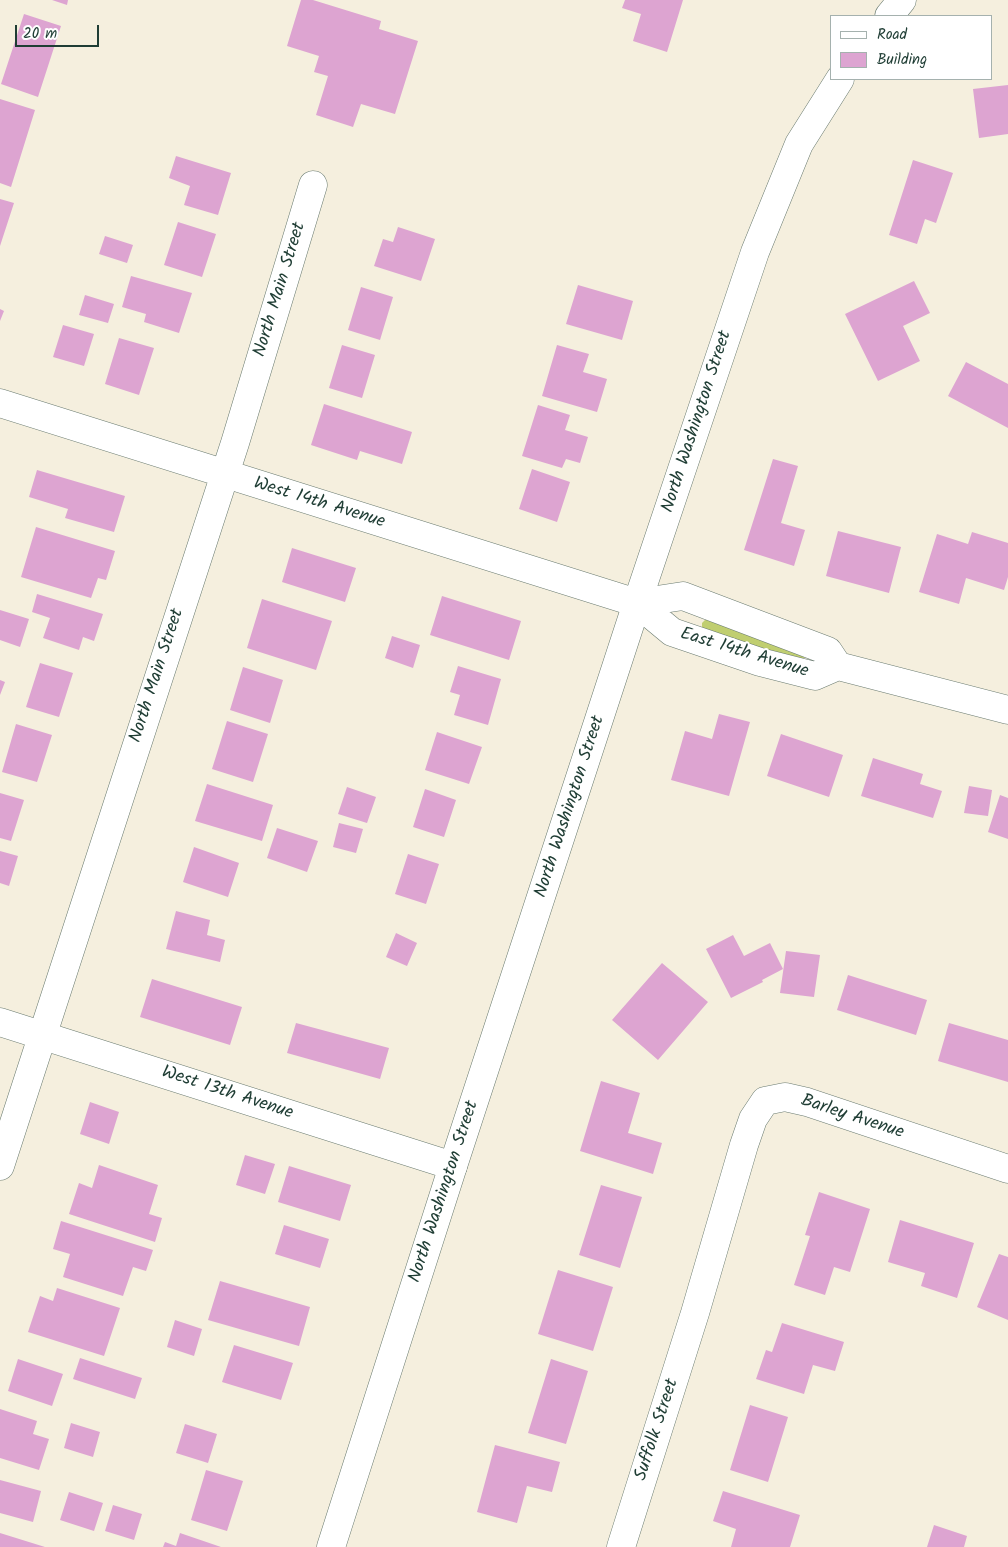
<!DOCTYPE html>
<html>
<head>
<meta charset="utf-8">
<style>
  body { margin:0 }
  #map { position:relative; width:1008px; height:1547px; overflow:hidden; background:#f5efde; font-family:Kalam,sans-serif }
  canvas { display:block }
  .legend { position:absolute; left:830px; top:15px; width:162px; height:65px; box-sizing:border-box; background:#fff; border:1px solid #a5b1ae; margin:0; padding:6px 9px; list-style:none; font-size:15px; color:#1f3d34 }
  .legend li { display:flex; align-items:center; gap:10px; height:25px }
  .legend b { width:25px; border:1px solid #a5b1ae }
  .scale { position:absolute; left:15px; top:25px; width:84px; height:22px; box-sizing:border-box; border:2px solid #1f3d34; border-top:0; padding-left:6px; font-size:15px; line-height:18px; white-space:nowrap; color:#1f3d34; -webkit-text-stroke:4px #fff; paint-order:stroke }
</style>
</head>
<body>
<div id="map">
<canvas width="1008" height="1547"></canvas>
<ul class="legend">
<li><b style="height:6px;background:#fff"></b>Road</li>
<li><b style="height:14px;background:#dda4d1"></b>Building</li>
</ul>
<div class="scale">20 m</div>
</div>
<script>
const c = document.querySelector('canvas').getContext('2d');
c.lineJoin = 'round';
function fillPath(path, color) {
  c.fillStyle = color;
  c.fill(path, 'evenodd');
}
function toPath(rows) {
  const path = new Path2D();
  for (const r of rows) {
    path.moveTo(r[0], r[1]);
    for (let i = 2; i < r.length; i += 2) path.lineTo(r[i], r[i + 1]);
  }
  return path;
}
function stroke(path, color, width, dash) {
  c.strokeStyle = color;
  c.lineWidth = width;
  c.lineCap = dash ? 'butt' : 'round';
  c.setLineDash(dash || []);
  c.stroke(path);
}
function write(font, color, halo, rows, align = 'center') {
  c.font = font + ' Kalam,sans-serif';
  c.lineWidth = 4;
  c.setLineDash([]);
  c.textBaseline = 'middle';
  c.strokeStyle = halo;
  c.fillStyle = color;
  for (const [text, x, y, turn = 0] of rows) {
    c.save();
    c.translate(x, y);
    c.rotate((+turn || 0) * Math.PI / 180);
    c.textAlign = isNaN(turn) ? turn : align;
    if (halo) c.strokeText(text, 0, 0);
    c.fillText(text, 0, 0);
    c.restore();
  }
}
fillPath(toPath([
  [710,618,805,657,800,662,702,631,702,623,705,620]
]), '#c0ce70');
fillPath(toPath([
  [52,0,68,0,67,5],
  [301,0,313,0,381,21,379,29,418,41,395,114,361,104,353,127,316,115,328,76,314,72,319,56,287,46],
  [625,0,683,0,667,52,633,41,641,14,622,8],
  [24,14,61,26,38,97,1,84],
  [1008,85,1008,134,979,138,973,89],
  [0,99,35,110,11,187,0,183],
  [176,156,231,173,218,215,184,205,190,186,169,178],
  [913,160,953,173,936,223,925,219,917,244,889,235],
  [0,199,14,203,0,246],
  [178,222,216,234,202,277,164,265],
  [398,227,435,239,421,281,374,266,383,239,393,242],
  [105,236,133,245,127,263,99,254],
  [131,276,192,293,179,333,144,322,146,314,122,307],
  [914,281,930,313,903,326,920,361,878,381,845,314],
  [578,285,633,301,622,340,566,324],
  [361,287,393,297,380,340,348,330],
  [85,295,114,304,108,323,79,315],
  [0,309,4,311,0,321],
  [63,325,94,334,84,366,53,357],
  [119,338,154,348,139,395,105,384],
  [342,345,375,355,362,398,329,388],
  [557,345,589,354,583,372,607,379,597,412,542,396],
  [966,362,1008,384,1008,428,948,396],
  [324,404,412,432,402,464,360,451,357,460,311,445],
  [538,405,570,415,565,430,588,437,580,463,566,459,562,468,522,456],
  [773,459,798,466,781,523,805,530,794,566,744,550],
  [532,469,570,482,557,522,519,509],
  [37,470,125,496,114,532,65,518,68,509,29,497],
  [36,527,115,551,106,580,98,578,91,598,21,577],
  [838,531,901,547,889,593,826,576],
  [972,532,1008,543,1008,577,1004,590,966,578,959,604,919,592,937,534,968,544],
  [292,548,356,568,345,602,282,582],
  [37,594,103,614,94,641,83,637,79,650,43,638,50,618,32,612],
  [442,596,521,621,509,660,430,635],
  [262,599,332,621,316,670,247,648],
  [0,610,29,619,20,647,0,640],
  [392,636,420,645,413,668,385,658],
  [40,663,73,673,59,717,26,707],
  [458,666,501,679,488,725,454,715,460,695,450,692],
  [243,667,283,680,270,723,230,710],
  [0,680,5,682,0,695],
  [719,714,750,722,729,796,671,780,685,731,712,739],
  [227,721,268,734,253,782,212,769],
  [16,724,52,735,37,782,2,772],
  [437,732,482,747,469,784,425,770],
  [781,734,843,755,829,797,767,776],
  [873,758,923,774,920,784,942,791,933,818,861,796],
  [207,784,273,805,262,841,195,821],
  [969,786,992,790,988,816,964,813],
  [347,787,376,797,367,823,338,814],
  [425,789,456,800,444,837,413,827],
  [0,793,24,800,11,841,0,838],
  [1000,795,1008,798,1008,839,988,832],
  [339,823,363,829,356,853,333,847],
  [277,828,318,841,307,872,267,858],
  [194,847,239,863,228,897,183,882],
  [0,851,18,856,9,886,0,883],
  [408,854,439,864,426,904,395,894],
  [176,911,210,920,207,935,225,940,220,962,166,949],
  [396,933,417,943,407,966,386,957],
  [733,935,744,956,770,943,783,969,762,980,763,982,731,998,706,949],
  [786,951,820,955,814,997,780,993],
  [662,963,708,1002,658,1060,612,1020],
  [848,975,927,1000,916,1035,837,1010],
  [152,979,242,1007,230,1045,140,1017],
  [296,1023,389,1048,380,1079,287,1053],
  [949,1023,1008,1040,1008,1082,938,1061],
  [601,1081,640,1093,628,1133,662,1143,653,1174,580,1151],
  [90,1102,119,1112,109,1144,80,1134],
  [245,1155,275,1164,265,1194,236,1185],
  [99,1165,158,1185,149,1214,162,1218,155,1242,69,1214,79,1183,92,1188],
  [289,1166,351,1185,340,1221,278,1202],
  [601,1185,642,1197,620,1268,579,1255],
  [819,1192,870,1209,850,1272,834,1267,825,1295,794,1285,810,1236,805,1235],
  [900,1220,974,1243,957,1298,921,1286,925,1273,888,1262],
  [61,1221,153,1250,146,1271,133,1267,123,1296,63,1277,70,1254,53,1249],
  [284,1225,329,1239,320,1268,275,1254],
  [999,1254,1008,1257,1008,1320,977,1307],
  [558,1270,613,1287,593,1351,538,1334],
  [220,1281,310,1307,299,1346,208,1320],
  [57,1288,120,1308,104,1356,28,1332,40,1296,53,1301],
  [175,1320,202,1329,194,1356,167,1347],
  [782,1323,844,1342,835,1371,813,1365,804,1394,756,1379,766,1350,772,1352],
  [234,1345,293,1363,281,1400,222,1382],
  [80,1358,142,1378,135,1399,73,1379],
  [18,1359,63,1374,52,1406,8,1391],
  [551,1359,588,1371,566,1444,528,1433],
  [750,1405,788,1417,768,1482,730,1470],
  [0,1409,37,1421,33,1434,49,1439,39,1470,0,1458],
  [71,1423,100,1432,93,1457,64,1448],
  [185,1424,217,1434,208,1463,176,1453],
  [495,1445,560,1462,552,1492,527,1486,517,1523,477,1512],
  [206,1470,243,1481,227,1531,191,1520],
  [0,1480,41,1491,33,1522,0,1513],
  [723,1491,800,1515,790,1547,731,1547,736,1529,713,1521],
  [69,1492,103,1503,94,1531,60,1520],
  [113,1505,142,1514,134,1540,105,1531],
  [934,1525,967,1536,964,1547,927,1547],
  [0,1533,45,1547,0,1547],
  [180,1533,221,1547,163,1547,165,1542,176,1546]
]), '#dda4d1');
const minor = toPath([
  [0,403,637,603,672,632,760,662,815,676,838,666,1008,710],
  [637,603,683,596,828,651,838,666],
  [0,1022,453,1166],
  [0,1166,235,443,313,185],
  [621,1547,695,1313,744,1145,753,1119,765,1101,785,1097,807,1102,1008,1169]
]);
const major = toPath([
  [889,16,902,0],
  [331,1547,453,1166,637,603,755,252,799,144,840,79]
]);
stroke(minor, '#6a7b70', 29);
stroke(major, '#6a7b70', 29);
stroke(minor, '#fff', 28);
stroke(major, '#fff', 28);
write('18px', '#1f3d34', '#fff', [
  ["North Main Street",281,290,-73],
  ["North Washington Street",698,422,-72],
  ["West 14th Avenue",319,504,17],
  ["East 14th Avenue",744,654,17],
  ["North Main Street",158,676,-72],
  ["North Washington Street",571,807,-72],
  ["West 13th Avenue",227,1094,18],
  ["Barley Avenue",852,1118,18],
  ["North Washington Street",445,1192,-72],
  ["Suffolk Street",658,1430,-72]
]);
</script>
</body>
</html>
